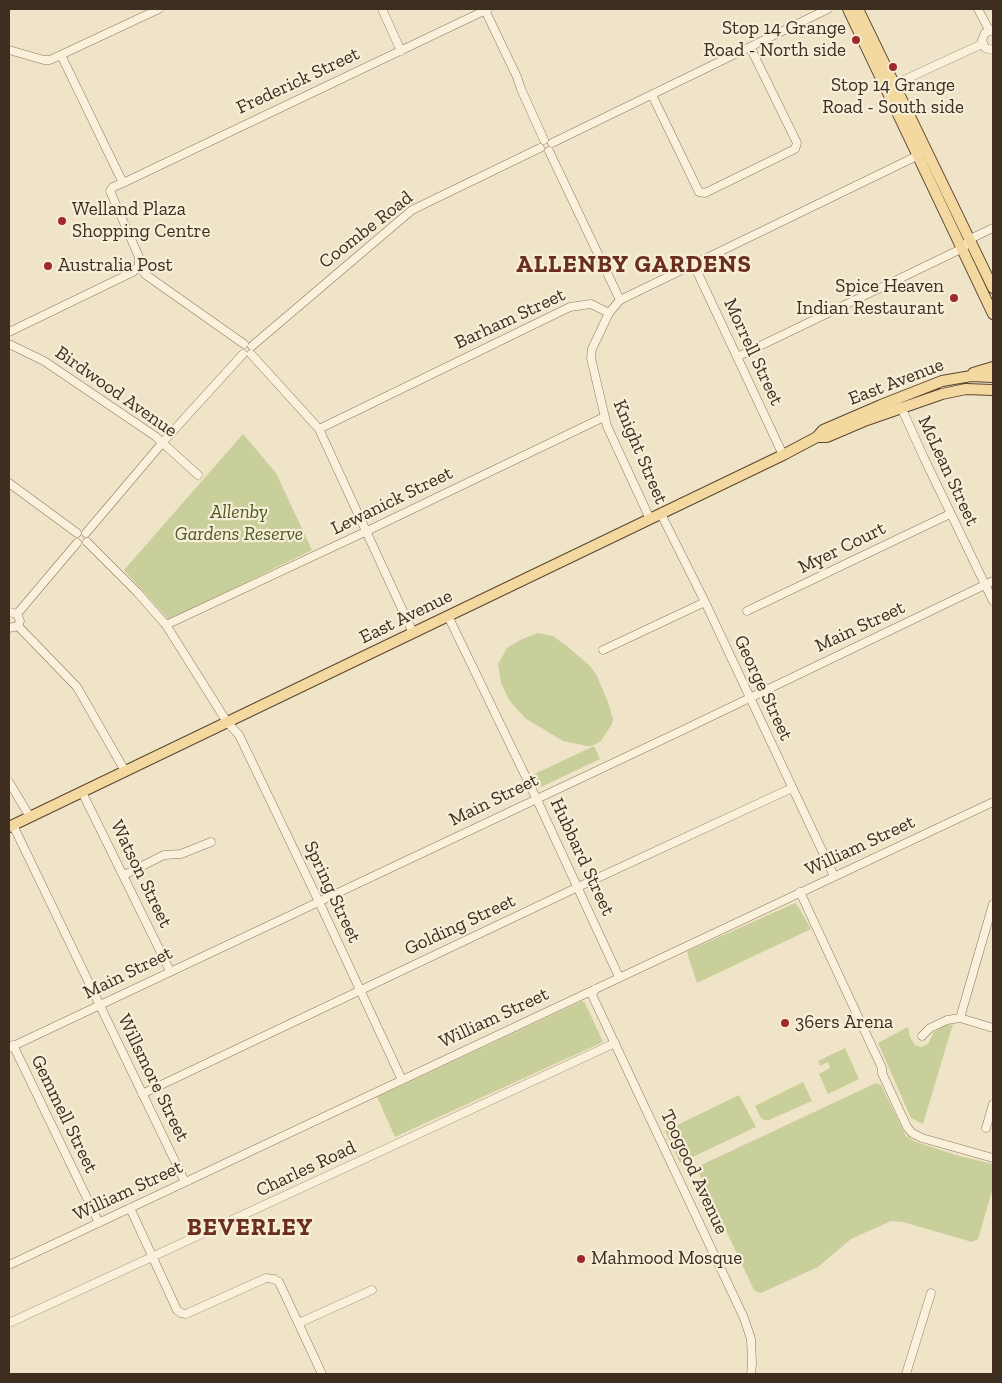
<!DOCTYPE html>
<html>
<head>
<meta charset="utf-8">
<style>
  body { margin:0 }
  #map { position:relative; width:1002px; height:1383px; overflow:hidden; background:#f0e4c8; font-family:"Zilla Slab",serif }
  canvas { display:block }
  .frame { position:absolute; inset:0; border:10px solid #3d2e20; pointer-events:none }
</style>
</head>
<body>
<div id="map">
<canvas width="1002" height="1383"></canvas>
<div class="frame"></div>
</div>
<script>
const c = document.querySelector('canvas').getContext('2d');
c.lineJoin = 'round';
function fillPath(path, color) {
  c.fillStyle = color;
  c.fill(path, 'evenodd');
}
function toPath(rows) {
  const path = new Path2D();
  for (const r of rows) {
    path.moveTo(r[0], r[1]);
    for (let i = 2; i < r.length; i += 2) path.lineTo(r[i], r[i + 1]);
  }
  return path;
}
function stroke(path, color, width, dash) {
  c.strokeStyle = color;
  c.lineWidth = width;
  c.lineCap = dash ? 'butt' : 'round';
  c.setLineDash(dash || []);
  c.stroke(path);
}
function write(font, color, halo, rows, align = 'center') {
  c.font = font + ' "Zilla Slab",serif';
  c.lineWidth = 4.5;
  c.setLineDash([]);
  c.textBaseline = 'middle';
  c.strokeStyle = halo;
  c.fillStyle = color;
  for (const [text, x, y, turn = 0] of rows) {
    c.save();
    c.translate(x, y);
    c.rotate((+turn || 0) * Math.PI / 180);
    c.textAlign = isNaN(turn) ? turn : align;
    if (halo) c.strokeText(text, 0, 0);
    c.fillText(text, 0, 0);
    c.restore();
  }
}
fillPath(toPath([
  [243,434,276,473,312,550,169,620,124,570],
  [538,633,553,636,568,647,589,665,596,674,608,702,613,720,612,724,601,741,592,746,587,746,563,741,525,718,509,700,501,683,498,664,507,648,522,639],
  [594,746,600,759,541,787,537,786,532,775],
  [795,903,798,906,811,929,697,983,688,956,688,951],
  [582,1001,585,1003,603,1042,395,1137,377,1097],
  [953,1024,923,1124,911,1118,878,1043,908,1027,910,1037,915,1045,921,1047,928,1044,934,1032,943,1026],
  [845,1048,859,1079,828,1094,819,1074,830,1068,828,1062,820,1066,818,1061],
  [803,1082,812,1101,769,1120,764,1120,761,1118,755,1106],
  [876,1083,881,1085,906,1136,916,1142,959,1156,993,1164,993,1188,978,1239,972,1242,903,1222,891,1221,851,1239,818,1267,761,1293,757,1292,754,1290,698,1171,699,1166],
  [739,1095,756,1127,680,1163,665,1131]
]), '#c9cf9b');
const minor = toPath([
  [382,9,401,51],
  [978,9,989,30],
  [485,10,517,77,521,89,544,140],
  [993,30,985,33,982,40,985,48,993,50],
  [9,50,44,60,50,60,159,9],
  [61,55,123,183,113,187,110,191,139,257,139,266,146,275,244,344],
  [891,86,982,44],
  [652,95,699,192,705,193,795,149,797,143,750,47],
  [552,143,828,9],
  [549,151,620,300],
  [123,183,488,9],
  [693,263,783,455],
  [609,313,592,349,591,358,607,426,650,519],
  [9,332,133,272,139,266],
  [9,344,44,361,155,436,198,475],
  [252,346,412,210,540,148],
  [251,354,319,429,413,633],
  [737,357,963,248,970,239,993,228],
  [901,407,924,458,993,601],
  [319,429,570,307,591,304,609,313,620,300,921,154],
  [9,483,77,533],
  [661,514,705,602,834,876],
  [86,533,163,442,243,354],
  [87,542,137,592,166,625,227,722,239,735,321,906,402,1080],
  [747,611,950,514],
  [9,612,17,614,20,621,18,626],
  [17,614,77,543],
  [448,616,538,802,619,977],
  [166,625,367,531,604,417],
  [18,626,77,687,125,771],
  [9,628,18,626],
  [603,650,705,602],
  [9,782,30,817],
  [82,792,170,971],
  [13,825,185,1182],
  [124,875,164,855,181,854,211,842],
  [800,892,882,1068,882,1073,907,1127,912,1133,922,1138,993,1158],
  [595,989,592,995,744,1318,751,1339,752,1364,751,1374],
  [960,1018,993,904],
  [922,1036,930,1028,947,1020,960,1018,993,1028],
  [13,1045,99,1223],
  [9,1048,681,731,993,581],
  [142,1094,578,887,792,788],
  [986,1128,993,1104],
  [130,1208,177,1310,181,1313,186,1314,266,1278,274,1279,279,1282,322,1374],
  [9,1265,993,802],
  [9,1323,615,1043],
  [299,1323,372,1290],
  [906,1374,931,1293]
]);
const major = toPath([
  [848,9,993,314],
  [858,9,993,288],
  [973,373,993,367],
  [817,437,827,437,867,420,942,394,966,389,993,390],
  [9,827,783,455,817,437,823,430,881,405,942,381,971,376,993,377]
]);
stroke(minor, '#8d765c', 9);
stroke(major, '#5b4430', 12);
stroke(minor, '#faf1dc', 8);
stroke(major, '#f3d9a0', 10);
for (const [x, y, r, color] of [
  [856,40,5,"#9e2a2b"],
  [893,67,5,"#9e2a2b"],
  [62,221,5,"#9e2a2b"],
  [48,266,5,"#9e2a2b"],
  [954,298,5,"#9e2a2b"],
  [785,1023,5,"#9e2a2b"],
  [581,1259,5,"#9e2a2b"]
]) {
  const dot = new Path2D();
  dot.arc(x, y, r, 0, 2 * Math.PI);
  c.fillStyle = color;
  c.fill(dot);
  stroke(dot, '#f7eed8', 2);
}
write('19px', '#3d2e20', '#f7eed8', [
  ["Stop 14 Grange",846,29,"right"],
  ["Road - North side",846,51,"right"],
  ["Stop 14 Grange",893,86,"center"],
  ["Road - South side",893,108,"center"],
  ["Welland Plaza",72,210],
  ["Shopping Centre",72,232],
  ["Australia Post",58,266],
  ["Spice Heaven",944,287,"right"],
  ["Indian Restaurant",944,309,"right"],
  ["36ers Arena",795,1023],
  ["Mahmood Mosque",591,1259]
], 'left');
write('19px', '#3d2e20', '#f7eed8', [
  ["Frederick Street",298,81,-25],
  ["Coombe Road",366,230,-38],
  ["Barham Street",510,319,-25],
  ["Morrell Street",753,352,65],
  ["East Avenue",896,382,-21],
  ["Birdwood Avenue",116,392,35],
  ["Knight Street",640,452,67],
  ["McLean Street",948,471,65],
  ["Lewanick Street",392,501,-26],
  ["Myer Court",842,548,-26],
  ["East Avenue",406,617,-26],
  ["Main Street",860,627,-25],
  ["George Street",763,688,65],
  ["Main Street",494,800,-26],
  ["William Street",860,846,-25],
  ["Hubbard Street",582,857,65],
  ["Watson Street",141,874,64],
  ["Spring Street",332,892,65],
  ["Golding Street",460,925,-25],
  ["Main Street",128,973,-26],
  ["William Street",494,1018,-25],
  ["Willsmore Street",153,1078,64],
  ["Gemmell Street",64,1114,64],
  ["Charles Road",306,1169,-25],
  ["Toogood Avenue",694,1172,65],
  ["William Street",128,1191,-25]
]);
write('italic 19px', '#4d5a26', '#f7eed8', [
  ["Allenby",239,513],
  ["Gardens Reserve",239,535]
]);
c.letterSpacing = '1px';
write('bold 24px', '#6b2e1e', '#f7eed8', [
  ["ALLENBY GARDENS",634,265],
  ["BEVERLEY",250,1228]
]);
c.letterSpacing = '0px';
</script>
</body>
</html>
